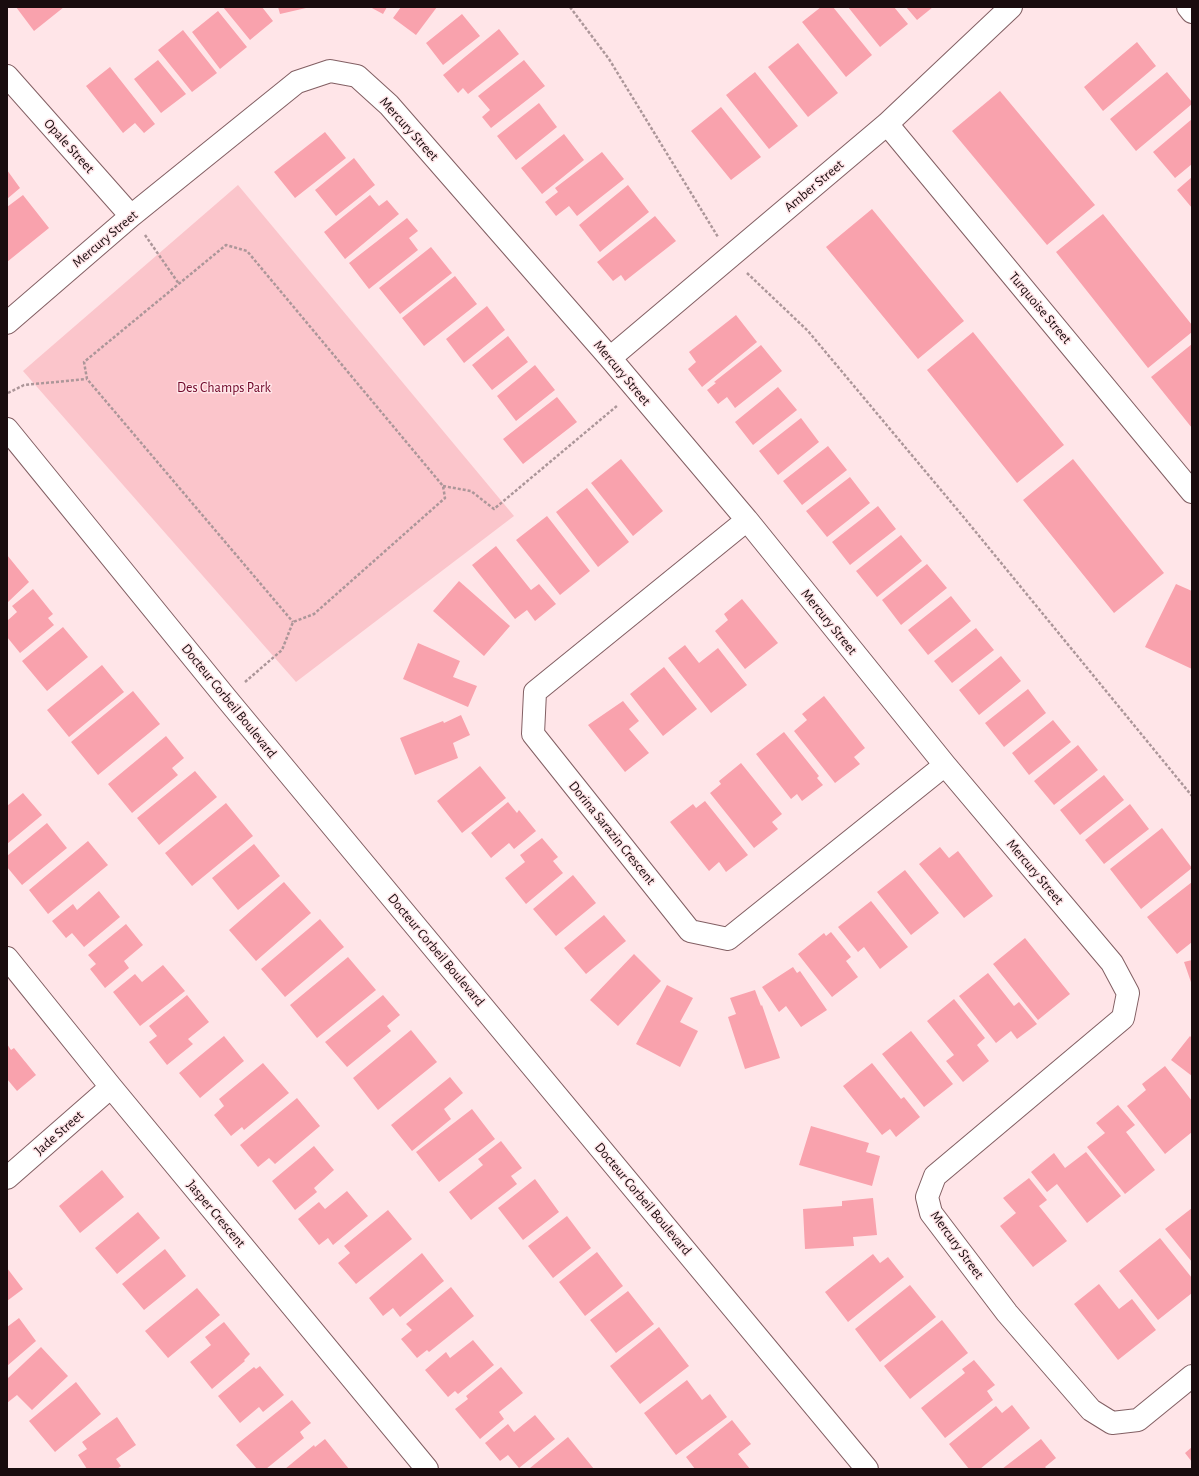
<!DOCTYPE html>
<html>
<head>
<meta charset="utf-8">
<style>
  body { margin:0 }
  #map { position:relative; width:1199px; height:1476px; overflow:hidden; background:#ffe5e8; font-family:"Alegreya Sans",sans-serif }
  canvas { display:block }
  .frame { position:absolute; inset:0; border:8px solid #190c0e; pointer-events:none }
</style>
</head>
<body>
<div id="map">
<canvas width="1199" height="1476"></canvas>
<div class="frame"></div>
</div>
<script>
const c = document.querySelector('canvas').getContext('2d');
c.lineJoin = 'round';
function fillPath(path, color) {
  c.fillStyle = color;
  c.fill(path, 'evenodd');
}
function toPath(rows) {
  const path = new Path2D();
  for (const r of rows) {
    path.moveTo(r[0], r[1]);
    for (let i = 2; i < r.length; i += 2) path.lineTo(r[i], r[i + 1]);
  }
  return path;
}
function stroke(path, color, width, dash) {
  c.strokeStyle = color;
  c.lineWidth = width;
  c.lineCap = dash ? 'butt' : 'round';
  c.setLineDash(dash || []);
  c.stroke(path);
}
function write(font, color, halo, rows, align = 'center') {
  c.font = font + ' "Alegreya Sans",sans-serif';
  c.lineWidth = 3;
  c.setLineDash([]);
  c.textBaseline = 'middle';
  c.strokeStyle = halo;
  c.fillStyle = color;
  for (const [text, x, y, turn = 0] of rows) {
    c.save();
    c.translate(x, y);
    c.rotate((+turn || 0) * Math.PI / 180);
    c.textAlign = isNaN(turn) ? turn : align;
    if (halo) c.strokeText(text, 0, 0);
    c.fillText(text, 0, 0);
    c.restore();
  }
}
fillPath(toPath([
  [238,185,514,516,296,682,23,371]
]), '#fbc5cb');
fillPath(toPath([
  [16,7,64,7,34,31],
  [223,7,262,7,273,21,250,40],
  [278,7,306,7,306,8,280,14],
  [370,7,387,7,383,14],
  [401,7,437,7,416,35,393,18],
  [821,7,833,7,872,55,846,77,802,22],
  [848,7,894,7,908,24,880,47],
  [906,7,933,7,917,20],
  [218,11,247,47,220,69,192,32],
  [462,14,480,36,443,65,426,43],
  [499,29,519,54,468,94,463,88,458,93,443,75],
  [183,30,217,73,192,92,158,50],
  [1137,42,1156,66,1103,111,1084,87],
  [798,43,838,93,808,117,768,67],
  [158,60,186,94,161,113,134,79],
  [524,60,545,86,491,128,482,117,490,110,478,96],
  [110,67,155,124,144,133,135,123,123,133,86,86],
  [755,72,798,126,769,149,726,95],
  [1167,72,1192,102,1192,104,1136,151,1110,119],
  [1000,91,1095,205,1047,245,952,131],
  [539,103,557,127,516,160,497,136],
  [721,107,761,157,731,180,691,131],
  [1192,119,1192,164,1175,178,1153,152],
  [325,132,346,158,295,198,274,172],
  [564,134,584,160,542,194,521,168],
  [602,152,624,179,577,216,569,206,556,216,545,202,558,192,555,188],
  [354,158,375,185,336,216,315,190],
  [7,170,20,188,7,199],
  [1192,177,1192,208,1177,190],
  [628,185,649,212,600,252,579,225],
  [23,195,49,228,7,262,7,207],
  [370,195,379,206,387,200,399,214,345,259,324,232],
  [872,209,964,321,918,359,826,247],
  [1103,214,1192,325,1192,332,1148,368,1056,252],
  [655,216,676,241,625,281,621,275,613,281,597,262],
  [407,218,418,231,409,238,418,250,369,289,349,263],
  [431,247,452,273,400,314,379,288],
  [455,276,477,304,424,346,402,318],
  [487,306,505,330,464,363,446,339],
  [736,315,757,342,702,387,688,369,696,362,689,352],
  [973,332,1064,445,1017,483,927,370],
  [508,336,528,362,492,390,472,365],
  [1192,344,1192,428,1151,377],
  [761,345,782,371,735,408,727,397,718,404,707,390,716,383,714,382],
  [535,365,555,390,516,421,497,396],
  [778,387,797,410,753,445,735,422],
  [557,397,577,422,523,464,503,439],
  [801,418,819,442,778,475,759,451],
  [828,446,847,470,802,505,783,481],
  [621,459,663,511,633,536,591,483],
  [1073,459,1164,573,1114,613,1023,500],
  [850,477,870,503,827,537,806,511],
  [587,488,629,542,598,567,556,512],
  [878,506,896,529,850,565,832,542],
  [547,516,590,571,560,595,516,540],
  [901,535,922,561,877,597,856,571],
  [496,546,531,590,539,584,556,604,535,621,527,610,515,619,472,565],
  [7,555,29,582,7,603],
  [927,564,947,588,901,625,882,600],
  [459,581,510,626,484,656,433,611],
  [1176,584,1192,591,1192,669,1145,647],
  [33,589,53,614,48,618,54,625,20,653,7,637,7,621,17,612,12,606],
  [951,596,971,621,928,655,908,630],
  [742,599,778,643,745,669,715,631,728,620,724,614],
  [63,627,88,657,47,691,22,661],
  [976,628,994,650,952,683,934,661],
  [418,643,460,661,453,677,477,686,468,707,403,679],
  [685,645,699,663,718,648,747,685,711,713,668,658],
  [1001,656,1021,681,979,715,959,690],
  [102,665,124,692,69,737,47,710],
  [664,667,697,709,663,736,630,694],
  [1028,689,1046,713,1004,747,985,723],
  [133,691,160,724,98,775,71,742],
  [824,696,865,748,854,757,860,764,835,783,794,731,807,720,802,714],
  [623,701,639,721,629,729,649,753,625,772,588,725],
  [461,715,470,735,453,743,458,758,415,775,400,738,443,721,444,723],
  [1053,720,1071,742,1029,775,1012,753],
  [784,732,819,776,817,778,823,785,802,801,797,794,791,799,756,754],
  [166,736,184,758,172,768,178,775,132,813,108,784],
  [1078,745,1098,770,1054,805,1034,781],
  [741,763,782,814,772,822,778,829,754,848,710,793,721,784,719,781],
  [480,766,506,798,462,833,437,801],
  [195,771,217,797,159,845,137,818],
  [1104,775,1124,800,1080,835,1060,810],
  [23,793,42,815,7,844,7,806],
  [705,801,748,855,726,872,719,862,709,871,670,822,693,804,696,808],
  [508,802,517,813,519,810,536,831,514,849,509,843,491,858,471,833],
  [226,803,253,836,192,886,165,853],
  [1130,804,1149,829,1104,864,1085,840],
  [47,823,67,848,22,885,7,867,7,856],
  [1162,828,1192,868,1141,909,1110,869],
  [542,838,558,857,553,861,563,873,526,904,505,878,525,862,520,855],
  [88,841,108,865,48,914,29,890],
  [254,844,280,876,238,910,212,878],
  [940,847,949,858,958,851,993,896,964,918,919,864],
  [905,870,939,913,911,935,877,892],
  [573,875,596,903,556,936,533,909],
  [284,882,311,913,256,961,229,930],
  [1192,882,1192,942,1177,954,1147,917],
  [99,891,120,917,84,947,72,933,66,938,52,921,73,904,77,910],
  [871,901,908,947,880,969,864,947,858,952,838,927],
  [604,915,626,941,586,974,564,948],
  [320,919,344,947,285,997,261,969],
  [126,924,143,945,124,961,129,968,105,988,90,969,96,964,88,955],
  [831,932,851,957,846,961,858,977,832,997,798,954,824,933,826,936],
  [1025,938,1070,994,1038,1020,993,964],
  [634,954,661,981,618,1026,590,1000],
  [348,957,376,990,317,1038,290,1005],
  [1192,960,1192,985,1184,962],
  [163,965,185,991,140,1026,113,992,135,974,142,982],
  [793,967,797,973,800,971,827,1010,801,1027,786,1006,779,1012,762,987],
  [988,973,1014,1006,1019,1002,1037,1024,1017,1039,1011,1031,996,1043,959,996],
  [667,985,693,998,680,1022,698,1031,680,1067,636,1044],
  [755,990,761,1006,762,1005,780,1058,745,1069,728,1017,736,1014,730,998],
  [187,995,209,1022,188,1039,193,1044,167,1065,149,1042,157,1036,149,1026],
  [383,995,400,1015,387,1026,391,1031,347,1067,325,1042],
  [954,999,985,1038,977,1045,989,1061,963,1082,946,1061,954,1055,927,1021],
  [411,1030,437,1062,378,1110,353,1078],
  [911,1031,953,1084,924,1107,882,1054],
  [224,1036,244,1061,200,1098,179,1073],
  [1190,1036,1192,1038,1192,1076,1171,1060],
  [7,1044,11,1050,14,1048,36,1075,17,1091,7,1079],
  [263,1063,289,1093,244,1130,242,1127,231,1136,214,1115,224,1106,219,1099],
  [872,1063,901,1099,904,1097,920,1117,896,1137,890,1129,882,1135,843,1086],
  [1165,1066,1192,1101,1192,1132,1165,1154,1127,1106,1146,1090,1142,1084],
  [450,1077,463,1093,444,1109,451,1119,412,1151,391,1125],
  [297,1098,320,1126,275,1164,269,1158,258,1167,240,1145],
  [1118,1105,1135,1125,1126,1132,1155,1170,1125,1194,1087,1147,1105,1133,1096,1123],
  [472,1109,495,1139,439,1182,416,1152],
  [811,1126,869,1143,866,1152,880,1156,872,1186,799,1165],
  [501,1141,522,1168,511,1176,517,1184,471,1220,449,1192,483,1165,478,1159],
  [314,1146,334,1170,314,1188,317,1192,295,1210,272,1181],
  [1086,1152,1121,1196,1087,1223,1057,1184,1047,1192,1031,1172,1054,1153,1065,1168],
  [102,1170,124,1197,80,1233,59,1206],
  [1029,1178,1047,1200,1039,1206,1067,1241,1033,1267,1000,1226,1016,1213,1003,1198],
  [535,1179,559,1212,523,1240,498,1208],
  [347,1191,368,1216,333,1245,328,1238,319,1245,298,1219,319,1202,325,1209],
  [873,1198,877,1235,853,1237,854,1246,805,1249,803,1209,842,1206,842,1201],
  [1192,1208,1192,1262,1165,1229],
  [388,1210,412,1239,356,1284,338,1263,350,1253,344,1246],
  [138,1212,160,1238,117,1274,95,1248],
  [567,1216,591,1248,553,1278,528,1246],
  [1160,1238,1192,1278,1192,1293,1158,1320,1119,1271],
  [165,1249,186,1276,144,1310,122,1284],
  [597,1252,623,1286,585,1316,559,1282],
  [422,1253,444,1281,400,1317,393,1308,383,1316,369,1298],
  [873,1254,880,1263,888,1257,904,1277,848,1322,825,1292],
  [7,1268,23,1289,7,1301],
  [1099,1284,1119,1309,1132,1299,1156,1330,1118,1360,1074,1304],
  [910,1285,936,1317,880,1362,855,1329],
  [451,1287,474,1316,429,1352,427,1350,417,1358,401,1339,412,1330,406,1324],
  [197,1288,220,1315,168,1358,145,1331],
  [628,1291,654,1324,616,1353,590,1320],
  [19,1318,36,1341,7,1366,7,1327],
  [942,1320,968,1353,910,1399,884,1366],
  [224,1322,250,1354,244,1360,245,1361,212,1389,190,1362,211,1345,205,1337],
  [659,1327,689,1366,640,1404,610,1366],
  [473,1340,494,1365,458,1394,455,1391,448,1397,425,1370,446,1352,450,1358],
  [41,1347,68,1376,32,1410,17,1395,7,1403,7,1379],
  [974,1360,995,1385,987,1391,993,1400,945,1438,921,1408,965,1373,962,1369],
  [260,1366,284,1395,263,1412,259,1407,240,1423,218,1396,254,1367,256,1369],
  [501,1367,523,1393,499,1412,504,1419,480,1439,455,1409,468,1399,466,1396],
  [687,1380,702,1400,710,1394,727,1417,676,1455,644,1413],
  [76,1382,101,1414,55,1452,29,1421],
  [292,1400,311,1423,300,1432,304,1438,266,1469,257,1469,236,1445],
  [1012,1405,1030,1428,980,1469,969,1469,949,1444,996,1406,1002,1413],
  [535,1415,555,1439,519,1468,508,1455,500,1461,485,1443,508,1424,514,1432],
  [117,1417,136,1445,116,1459,121,1466,117,1469,87,1469,78,1455,87,1449,82,1442],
  [732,1420,751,1444,738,1454,750,1469,695,1469,686,1457],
  [568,1437,594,1469,531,1469,530,1468],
  [325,1439,349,1469,285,1469,314,1445,315,1447],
  [1041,1439,1056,1458,1045,1467,1047,1469,1002,1469],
  [1192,1447,1192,1462,1185,1453]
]), '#f9a2ad');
const minor = toPath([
  [1188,7,1192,12],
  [7,76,131,216],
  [887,124,1192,492],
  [7,323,131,216,297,82,330,71,357,76,389,105,610,358,747,520,945,765,1112,963,1128,993,1123,1018,935,1176,927,1197,931,1213,1007,1313,1091,1410,1112,1423,1138,1420,1192,1376],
  [610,358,887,124,1011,7],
  [747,520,535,692,533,734,690,931,728,939,945,765],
  [7,958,111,1087,427,1469],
  [7,1178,111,1087]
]);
const tertiary = toPath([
  [7,429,226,698,867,1469]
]);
stroke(minor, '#825f63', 24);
stroke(tertiary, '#825f63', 24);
stroke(toPath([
  [570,7,609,59,718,237],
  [145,235,179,284],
  [747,273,808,331,966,520,1192,796],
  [8,393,24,385,87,379],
  [443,486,471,491,494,509,618,405],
  [245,682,282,650,293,622,314,614,445,498,443,486,247,251,226,245,84,362,87,379,293,622]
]), '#ac9699', 2.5, [3, 2]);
stroke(minor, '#fff', 22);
stroke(tertiary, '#fff', 22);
write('14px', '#190c0e', '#ffe5e8', [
  ["Mercury Street",409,129,48],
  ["Opale Street",69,146,48],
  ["Amber Street",814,186,-40],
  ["Mercury Street",105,239,-40],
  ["Turquoise Street",1040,308,50],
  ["Mercury Street",622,373,50],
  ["Mercury Street",829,622,51],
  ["Docteur Corbeil Boulevard",229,701,51],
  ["Dorina Sarazin Crescent",612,833,51],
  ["Mercury Street",1035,872,50],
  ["Docteur Corbeil Boulevard",436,950,50],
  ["Jade Street",59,1133,-41],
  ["Docteur Corbeil Boulevard",643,1199,50],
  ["Jasper Crescent",216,1214,50],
  ["Mercury Street",957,1245,54]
]);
write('14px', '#6e0628', '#ffe5e8', [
  ["Des Champs Park",224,388]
]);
</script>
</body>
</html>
